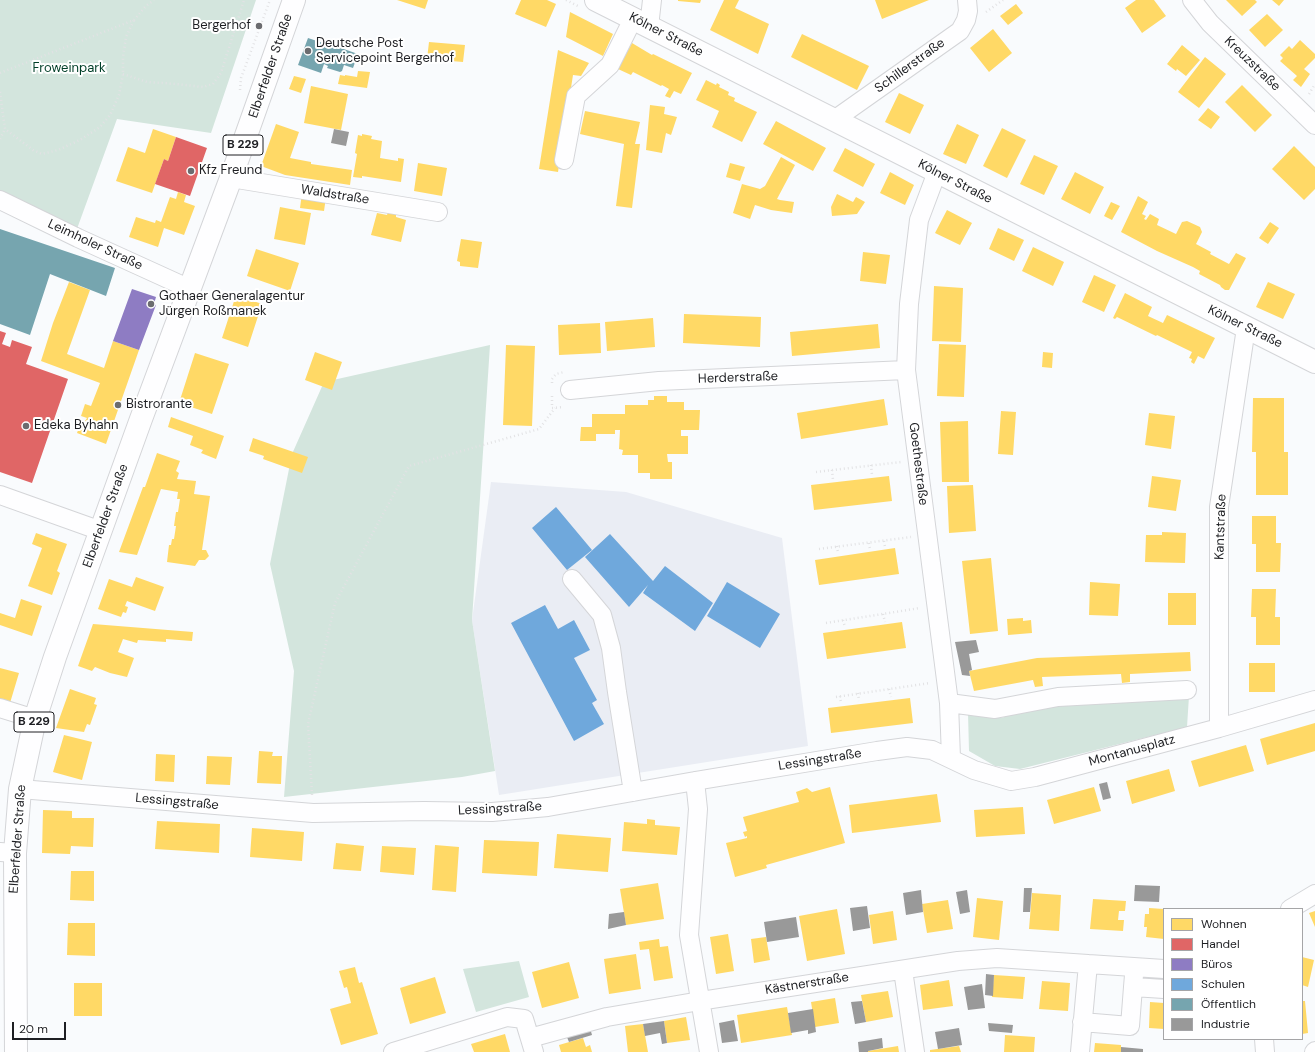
<!DOCTYPE html>
<html>
<head>
<meta charset="utf-8">
<style>
  body { margin:0 }
  #map { position:relative; width:1315px; height:1052px; overflow:hidden; background:#f9fbfd; font-family:"DM Sans",sans-serif }
  canvas { display:block }
  .legend { position:absolute; left:1163px; top:908px; width:140px; height:132px; box-sizing:border-box; background:#fff; border:1px solid #a5a5a7; margin:0; padding:5px 7px; list-style:none; font-size:12px; color:#1e1f23 }
  .legend li { display:flex; align-items:center; gap:8px; height:20px }
  .legend b { width:20px; border:1px solid #a5a5a7 }
  .scale { position:absolute; left:12px; top:1022px; width:54px; height:18px; box-sizing:border-box; border:2px solid #1e1f23; border-top:0; padding-left:5px; font-size:12px; line-height:14px; white-space:nowrap; color:#1e1f23; -webkit-text-stroke:3px #fff; paint-order:stroke }
</style>
</head>
<body>
<div id="map">
<canvas width="1315" height="1052"></canvas>
<ul class="legend">
<li><b style="height:11px;background:#ffd966"></b>Wohnen</li>
<li><b style="height:11px;background:#e06666"></b>Handel</li>
<li><b style="height:11px;background:#8e7cc3"></b>Büros</li>
<li><b style="height:11px;background:#6fa8dc"></b>Schulen</li>
<li><b style="height:11px;background:#76a5af"></b>Öffentlich</li>
<li><b style="height:11px;background:#999"></b>Industrie</li>
</ul>
<div class="scale">20 m</div>
</div>
<script>
const c = document.querySelector('canvas').getContext('2d');
c.lineJoin = 'round';
function fillPath(path, color) {
  c.fillStyle = color;
  c.fill(path, 'evenodd');
}
function toPath(rows) {
  const path = new Path2D();
  for (const r of rows) {
    path.moveTo(r[0], r[1]);
    for (let i = 2; i < r.length; i += 2) path.lineTo(r[i], r[i + 1]);
  }
  return path;
}
function stroke(path, color, width, dash) {
  c.strokeStyle = color;
  c.lineWidth = width;
  c.lineCap = dash ? 'butt' : 'round';
  c.setLineDash(dash || []);
  c.stroke(path);
}
function write(font, color, halo, rows, align = 'center') {
  c.font = font + ' "DM Sans",sans-serif';
  c.lineWidth = 4;
  c.setLineDash([]);
  c.textBaseline = 'middle';
  c.strokeStyle = halo;
  c.fillStyle = color;
  for (const [text, x, y, turn = 0] of rows) {
    c.save();
    c.translate(x, y);
    c.rotate((+turn || 0) * Math.PI / 180);
    c.textAlign = isNaN(turn) ? turn : align;
    if (halo) c.strokeText(text, 0, 0);
    c.fillText(text, 0, 0);
    c.restore();
  }
}
fillPath(toPath([
  [491,482,626,492,782,538,808,746,499,795,472,620]
]), '#eaedf4');
fillPath(toPath([
  [0,0,256,0,211,133,117,119,74,237,0,194],
  [490,345,472,620,495,771,462,777,284,797,294,671,270,564,292,454,324,382],
  [1189,696,1187,727,1020,769,995,766,969,751,968,713,1001,718,1041,706],
  [519,961,529,997,476,1012,463,969]
]), '#d3e5dd');
fillPath(toPath([
  [397,0,428,0,425,9],
  [521,0,547,0,556,4,546,27,515,14],
  [678,0,701,0,700,3,678,1],
  [724,0,739,0,735,8,769,24,758,54,710,30],
  [875,0,929,0,882,19],
  [1136,0,1154,0,1166,16,1142,33,1125,8],
  [1226,0,1255,0,1257,2,1242,16],
  [1272,0,1284,0,1279,6],
  [1016,4,1023,13,1008,25,1000,16],
  [570,12,613,34,603,56,566,37],
  [1267,14,1283,30,1265,47,1249,30],
  [993,29,1012,53,989,72,970,48],
  [802,34,869,66,857,90,791,57],
  [1300,40,1315,54,1315,58,1304,69,1310,74,1301,87,1293,80,1297,76,1280,61,1283,58,1280,55,1289,46,1292,49],
  [429,42,465,45,463,62,427,59],
  [632,43,652,55,653,54,692,73,681,94,674,91,670,98,665,96,669,89,662,85,661,86,633,72,631,75,618,69],
  [1182,45,1200,60,1186,76,1177,69,1176,71,1167,64],
  [558,50,589,63,581,76,573,75,558,172,539,169],
  [1205,57,1226,74,1199,108,1178,92],
  [358,71,370,72,367,88,338,84,340,75,345,76,345,75,357,77],
  [294,76,306,79,301,93,289,89],
  [706,80,716,85,717,83,720,85,719,87,729,92,728,95,735,98,734,101,757,112,742,142,712,127,719,111,696,100],
  [1242,85,1272,115,1255,132,1225,102],
  [311,86,348,94,341,130,304,123],
  [899,93,924,105,910,134,885,122],
  [650,105,665,107,664,114,677,117,671,135,666,133,662,153,646,150],
  [1208,108,1220,117,1211,129,1198,120],
  [585,111,640,122,635,144,640,144,632,208,616,206,624,144,580,134],
  [776,121,826,148,813,171,763,144],
  [276,124,299,132,290,158,311,162,311,164,352,170,350,185,285,175,261,166],
  [957,124,979,135,966,164,943,154],
  [1002,128,1026,140,1007,178,983,166],
  [153,129,176,137,168,161,164,159,152,193,116,181,128,147,145,153],
  [362,134,372,136,371,139,382,141,380,158,398,161,398,158,404,159,401,182,362,176,362,178,353,177,357,154,355,153,358,135,362,136],
  [1294,146,1315,167,1315,189,1304,200,1272,169],
  [845,148,875,164,863,187,833,171],
  [1034,155,1058,166,1044,195,1020,184],
  [781,157,795,165,777,199,780,200,794,202,792,213,771,210,755,205,750,219,733,213,742,184,760,189,765,186],
  [418,163,447,168,442,196,414,191],
  [730,163,745,167,740,181,726,177],
  [890,172,914,185,905,205,880,193],
  [1075,172,1104,187,1090,214,1061,199],
  [178,192,186,195,184,202,195,206,184,235,164,228,158,247,129,237,136,217,155,223,156,220,161,222,170,197,176,199],
  [302,193,326,197,324,211,300,208],
  [837,194,853,202,856,197,865,202,857,214,832,216,831,207],
  [1138,196,1148,202,1142,214,1146,216,1144,219,1146,220,1150,214,1159,219,1157,225,1176,234,1182,222,1187,221,1200,227,1202,232,1196,244,1211,252,1210,254,1229,264,1236,253,1246,258,1229,290,1225,290,1221,287,1220,285,1199,274,1200,271,1193,267,1157,251,1121,232],
  [1111,202,1120,206,1112,220,1104,216],
  [280,207,311,213,305,245,274,239],
  [947,210,972,223,960,245,935,233],
  [388,212,396,214,396,217,406,220,401,242,371,235,377,213,387,215],
  [1270,222,1279,228,1268,244,1259,238],
  [998,228,1024,240,1014,261,989,249],
  [461,239,482,242,478,268,460,266,460,262,457,261],
  [1033,247,1064,262,1053,286,1022,271],
  [256,249,299,263,290,291,247,276],
  [863,252,890,255,886,284,860,281],
  [1094,275,1116,285,1104,312,1082,302],
  [69,282,90,290,67,354,104,368,113,341,139,350,106,444,77,433,81,422,90,426,91,424,85,421,87,418,81,416,85,404,91,406,100,383,41,361,53,323],
  [1268,282,1295,294,1283,319,1256,307],
  [934,286,963,288,961,342,932,341],
  [1125,293,1152,307,1148,316,1163,323,1167,315,1215,338,1204,359,1198,356,1194,364,1191,362,1192,359,1189,358,1192,352,1157,335,1156,336,1117,317,1115,319,1113,318],
  [236,295,262,304,248,347,222,338],
  [684,314,761,317,760,347,683,343],
  [653,318,655,347,607,351,605,322],
  [600,323,601,353,559,355,558,325],
  [878,324,880,348,792,356,790,332],
  [939,344,966,345,964,397,937,396],
  [506,345,535,346,532,426,503,425],
  [315,352,342,362,332,390,305,380],
  [1043,352,1053,353,1052,368,1042,367],
  [195,353,229,364,212,414,179,403],
  [654,396,667,396,667,402,684,402,684,410,700,410,699,430,681,430,681,436,688,436,688,454,667,454,668,462,672,462,672,479,650,479,650,473,638,473,638,455,622,455,623,450,619,449,620,430,615,430,615,434,596,434,596,441,580,441,581,427,592,427,592,414,625,414,625,405,648,405,648,400,654,400],
  [1253,398,1284,398,1284,452,1288,452,1288,495,1256,495,1256,452,1252,452],
  [884,399,888,425,801,439,797,413],
  [1001,411,1016,412,1013,455,998,454],
  [1149,413,1175,416,1171,449,1145,445],
  [171,417,224,436,216,459,201,453,203,450,190,445,193,436,168,427],
  [968,421,969,482,942,482,940,422],
  [253,438,308,457,302,473,263,459,264,456,249,451],
  [157,453,180,461,176,471,179,473,177,479,196,481,194,494,210,496,202,550,206,550,209,556,205,560,199,560,195,566,167,562,169,545,171,545,172,539,174,539,176,526,174,526,176,512,178,512,180,499,177,499,178,492,161,489,137,555,119,552,143,487,145,487],
  [889,476,892,501,814,510,811,485],
  [1152,476,1181,480,1176,511,1148,507],
  [973,485,976,531,949,533,947,486],
  [1252,516,1276,516,1276,543,1281,543,1280,572,1256,572,1256,544,1252,544],
  [1162,532,1186,533,1185,563,1145,562,1146,535,1162,535],
  [36,533,67,544,57,571,60,573,52,595,28,586,42,548,32,544],
  [895,548,899,574,819,585,815,560],
  [991,558,998,631,970,634,962,561],
  [136,577,164,587,155,611,127,601,125,606,128,607,126,613,123,612,121,617,98,609,109,579,132,587],
  [1090,582,1120,584,1118,616,1089,615],
  [1252,589,1276,589,1275,617,1280,617,1280,645,1256,645,1256,617,1251,617],
  [1168,593,1196,593,1196,625,1168,625],
  [21,599,42,606,32,636,0,625,0,613,15,618],
  [1023,618,1023,621,1031,620,1032,633,1008,635,1007,619],
  [902,622,906,648,827,659,823,633],
  [93,624,193,632,192,641,166,639,166,642,138,640,137,643,123,639,118,652,134,658,127,677,110,673,95,667,92,671,78,666],
  [1190,652,1191,671,1130,674,1130,682,1122,683,1121,674,1042,677,1043,686,1035,687,1033,680,974,691,969,671,1037,658],
  [1249,663,1275,663,1275,692,1249,692],
  [0,668,19,673,10,703,0,700],
  [70,689,96,698,94,704,97,705,90,725,87,724,84,732,56,728],
  [910,698,913,723,831,733,828,708],
  [1315,723,1315,751,1267,765,1260,739],
  [64,735,92,742,82,780,53,772],
  [1246,745,1254,771,1199,787,1191,761],
  [259,751,273,752,272,756,282,756,281,784,257,783],
  [156,754,175,755,174,782,155,781],
  [207,756,232,757,230,785,206,784],
  [1169,769,1175,791,1132,804,1126,781],
  [830,787,845,843,766,865,767,868,735,877,726,843,747,838,747,836,745,837,743,832,747,831,743,817,799,802,796,792,807,788,812,792],
  [1094,787,1101,811,1054,824,1047,800],
  [937,794,941,822,852,833,849,805],
  [1023,807,1025,834,976,837,974,810],
  [43,810,72,811,72,818,94,818,93,847,71,846,70,854,42,853],
  [647,819,655,820,655,825,680,827,677,855,622,851,624,822,647,824],
  [157,821,220,824,219,853,155,849],
  [252,828,304,832,302,861,250,857],
  [557,834,611,838,608,872,554,868],
  [484,840,539,842,537,876,482,873],
  [336,843,364,846,361,871,333,869],
  [435,845,459,847,456,892,432,890],
  [382,846,416,848,414,875,380,872],
  [71,871,94,871,94,901,70,900],
  [658,883,664,919,626,925,620,889],
  [1032,893,1061,895,1059,931,1029,929],
  [977,898,1003,901,999,940,973,937],
  [1093,899,1126,901,1125,911,1119,911,1118,920,1124,920,1123,931,1090,929],
  [948,900,953,929,927,933,922,904],
  [1149,908,1164,909,1164,939,1146,937,1147,927,1144,927,1145,914,1149,914],
  [837,909,845,954,807,961,799,916],
  [893,911,897,940,873,944,869,915],
  [1315,911,1315,927,1309,913],
  [68,923,95,923,95,956,67,955],
  [728,934,734,971,716,974,710,937],
  [766,937,770,960,754,963,751,939],
  [659,939,660,947,668,946,673,978,654,981,649,949,640,950,639,942],
  [636,954,641,989,609,994,604,959],
  [1302,957,1314,960,1308,987,1302,985],
  [569,962,579,998,542,1008,532,972],
  [355,967,359,983,362,982,378,1034,341,1045,330,1009,351,1003,347,987,344,988,339,971],
  [994,975,1025,977,1023,999,992,997],
  [435,977,446,1013,410,1024,400,988],
  [949,980,953,1006,923,1010,920,985],
  [1042,981,1070,983,1068,1011,1039,1009],
  [74,983,102,983,102,1016,74,1016],
  [888,991,893,1017,866,1022,861,995],
  [835,998,839,1023,815,1027,811,1002],
  [1302,1001,1305,1001,1308,1033,1302,1034],
  [1150,1002,1164,1003,1164,1029,1149,1028],
  [787,1007,792,1035,741,1043,737,1015],
  [686,1017,690,1040,667,1043,664,1021],
  [643,1024,648,1052,628,1052,625,1026],
  [505,1034,510,1052,474,1052,471,1044],
  [1005,1035,1035,1037,1034,1052,1004,1052],
  [583,1038,586,1047,590,1045,592,1052,561,1052,559,1045],
  [1095,1043,1121,1045,1121,1052,1094,1052],
  [898,1046,899,1052,868,1052,868,1051],
  [959,1046,961,1052,930,1052,930,1050]
]), '#ffd966');
fillPath(toPath([
  [176,137,207,148,190,196,155,184,164,159,168,161],
  [0,331,6,333,2,344,10,347,12,340,32,347,26,364,68,379,32,483,0,472]
]), '#e06666');
fillPath(toPath([
  [132,289,156,297,154,304,156,305,139,350,113,341]
]), '#8e7cc3');
fillPath(toPath([
  [556,507,592,550,567,570,532,528],
  [610,534,653,581,665,566,713,603,695,631,643,593,648,585,629,607,585,557],
  [727,582,780,614,760,648,707,616],
  [545,605,558,629,574,620,590,650,574,658,597,700,592,703,604,724,574,741,511,623]
]), '#6fa8dc');
fillPath(toPath([
  [308,38,338,48,338,47,358,54,353,68,344,65,342,71,340,72,327,68,328,66,324,64,321,73,298,65],
  [0,229,115,268,106,296,50,274,30,335,0,324]
]), '#76a5af');
fillPath(toPath([
  [334,129,349,132,346,146,331,143],
  [976,640,979,652,969,654,972,670,969,671,970,676,962,675,955,642],
  [1107,782,1111,798,1103,800,1099,784],
  [1135,885,1160,886,1159,902,1134,901],
  [1024,888,1032,888,1030,912,1023,912],
  [921,890,923,912,906,915,903,893],
  [967,890,970,912,960,914,956,892],
  [867,906,870,928,853,931,850,908],
  [624,912,626,925,608,929,609,914],
  [796,917,799,937,767,942,764,922],
  [986,974,994,975,993,996,985,995],
  [982,984,985,1008,968,1010,964,987],
  [862,1001,866,1022,855,1024,851,1002],
  [813,1009,816,1032,808,1034,808,1030,791,1033,788,1013],
  [734,1020,738,1041,722,1043,719,1023],
  [664,1021,667,1043,662,1044,660,1033,645,1036,643,1024],
  [988,1023,1013,1025,1012,1033,989,1031],
  [590,1028,592,1035,569,1042,566,1035],
  [959,1028,962,1045,938,1049,935,1032],
  [882,1038,883,1048,868,1051,868,1052,859,1052,858,1042],
  [1121,1047,1143,1049,1143,1052,1121,1052]
]), '#999');
const minor = toPath([
  [1192,0,1210,23,1315,125],
  [649,27,652,0],
  [834,120,960,31,966,20,968,11,967,0],
  [564,160,576,96,610,65,633,19],
  [937,172,919,220,909,304,906,370,949,703,951,758],
  [231,178,438,212],
  [0,200,78,238,190,289],
  [570,390,659,381,906,370],
  [0,495,101,531],
  [572,579,602,615,611,648,617,692,633,792],
  [949,703,995,709,1058,697,1187,690],
  [0,708,35,719],
  [1219,728,1219,507,1246,328],
  [695,781,698,809,689,935,709,1052],
  [20,789,313,813,424,811,492,812,548,807,695,781,877,751,907,747,932,750,974,770,1011,781,1035,777,1219,728,1315,700],
  [0,852,15,853],
  [1290,909,1315,894],
  [903,970,915,1052],
  [1134,975,1133,987,1164,989],
  [1082,1022,1130,1026,1133,987],
  [530,1038,607,1017,700,1001,958,961,997,958,1164,969],
  [1264,1039,1265,1052],
  [393,1052,507,1017,524,1019,534,1052],
  [1080,1052,1088,964],
  [1314,1052,1315,1051]
]);
const major = toPath([
  [596,0,1315,362],
  [16,1052,15,853,20,789,35,719,55,657,141,419,231,178,294,0]
]);
stroke(minor, '#d4d5d8', 20);
stroke(major, '#d4d5d8', 24);
stroke(toPath([
  [566,0,578,6],
  [986,12,1003,0],
  [0,73,134,20,146,6,154,0],
  [123,74,147,82,176,84,203,87,213,84,221,73,244,0],
  [240,90,241,78,270,0],
  [0,92,5,129,33,150,42,154,58,150,80,140,100,127,110,115,119,95,123,74,123,57,126,37,134,20],
  [1309,94,1315,84],
  [0,139,5,129],
  [552,383,552,379,556,374,564,372],
  [552,396,552,408,563,407],
  [871,465,872,475],
  [832,470,833,480],
  [816,472,901,462],
  [884,541,885,547],
  [869,543,870,550],
  [837,546,838,553],
  [819,549,911,537],
  [883,614,885,622],
  [843,620,845,627],
  [826,623,920,608],
  [889,689,891,697],
  [858,693,859,701],
  [840,696,841,703],
  [836,697,930,683],
  [312,795,308,724,335,603,409,466,539,429,555,408]
]), '#e2e2e4', 2.5, [1, 3]);
stroke(minor, '#fefeff', 18);
stroke(major, '#fefeff', 22);
for (const [x, y, r, color] of [
  [259,26,4,"#6b6c6f"],
  [308,51,4,"#6b6c6f"],
  [191,171,4,"#6b6c6f"],
  [151,304,4,"#6b6c6f"],
  [118,405,4,"#6b6c6f"],
  [26,426,4,"#6b6c6f"]
]) {
  const dot = new Path2D();
  dot.arc(x, y, r, 0, 2 * Math.PI);
  c.fillStyle = color;
  c.fill(dot);
  stroke(dot, '#fff', 1.5);
}
for (const [x, y, w] of [
  [243,145,40],
  [34,722,40]
]) {
  const box = new Path2D();
  box.roundRect(x - w / 2, y - 10, w, 20, 3);
  c.fillStyle = '#fff';
  c.fill(box);
  stroke(box, '#1e1f23', 1);
}
write('bold 12px', '#1e1f23', null, [
  ["B 229",243,145],
  ["B 229",34,722]
]);
write('13px', '#1e1f23', '#fff', [
  ["Bergerhof",251,26,"right"],
  ["Deutsche Post",316,44],
  ["Servicepoint Bergerhof",316,59],
  ["Kfz Freund",199,171],
  ["Gothaer Generalagentur",159,297],
  ["Jürgen Roßmanek",159,312],
  ["Bistrorante",126,405],
  ["Edeka Byhahn",34,426]
], 'left');
write('13px', '#1e1f23', '#fff', [
  ["Kölner Straße",666,35,27],
  ["Kreuzstraße",1252,64,44],
  ["Elberfelder Straße",271,66,-71],
  ["Schillerstraße",910,66,-36],
  ["Kölner Straße",955,182,27],
  ["Waldstraße",335,195,9],
  ["Leimholer Straße",95,245,25],
  ["Kölner Straße",1245,327,26],
  ["Herderstraße",738,378,-2],
  ["Goethestraße",918,464,83],
  ["Elberfelder Straße",106,516,-70],
  ["Kantstraße",1221,527,-88],
  ["Montanusplatz",1132,751,-15],
  ["Lessingstraße",820,760,-9],
  ["Lessingstraße",177,802,5],
  ["Lessingstraße",500,809,-3],
  ["Elberfelder Straße",18,839,-86],
  ["Kästnerstraße",807,984,-9]
]);
write('13px', '#003f28', '#fff', [
  ["Froweinpark",69,69]
]);
</script>
</body>
</html>
